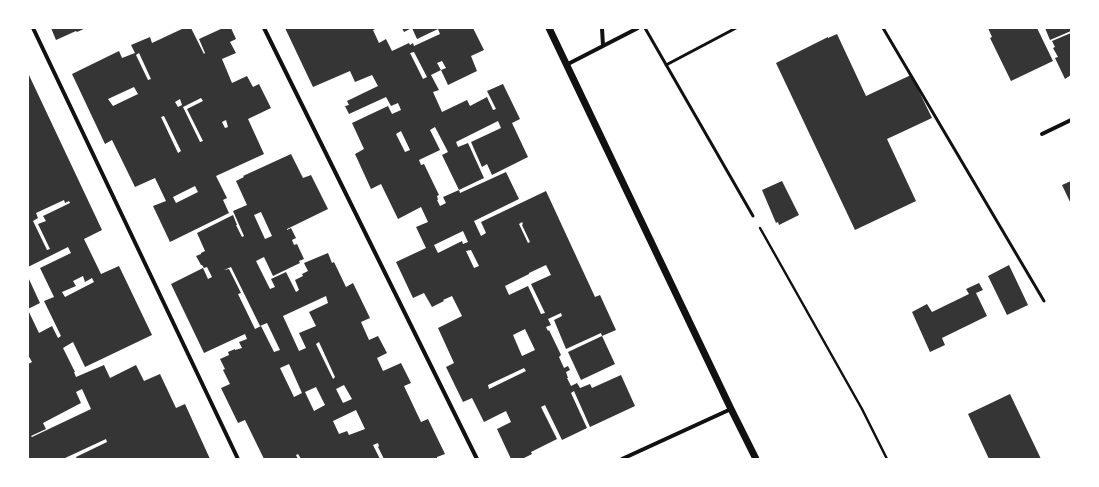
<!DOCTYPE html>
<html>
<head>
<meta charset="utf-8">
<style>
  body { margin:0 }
  #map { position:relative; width:1099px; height:487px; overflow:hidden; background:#fff; font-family:Literata,serif }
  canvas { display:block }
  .frame { position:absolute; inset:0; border:29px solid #fff; pointer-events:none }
</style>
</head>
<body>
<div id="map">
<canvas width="1099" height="487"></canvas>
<div class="frame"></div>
</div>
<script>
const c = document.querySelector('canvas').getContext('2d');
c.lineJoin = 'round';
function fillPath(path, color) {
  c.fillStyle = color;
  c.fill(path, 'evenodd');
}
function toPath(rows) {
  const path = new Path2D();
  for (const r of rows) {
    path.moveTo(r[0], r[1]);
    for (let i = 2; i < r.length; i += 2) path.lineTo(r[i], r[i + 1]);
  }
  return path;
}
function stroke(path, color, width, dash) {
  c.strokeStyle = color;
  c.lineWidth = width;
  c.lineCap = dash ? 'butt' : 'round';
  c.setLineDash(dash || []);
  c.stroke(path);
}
fillPath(toPath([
  [51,28,86,28,77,32,76,31,56,40],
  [184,28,191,28,204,54,205,53,199,39,223,28,231,28,236,39,230,42,236,53,222,59,232,83,247,76,253,87,259,84,271,108,248,119,264,154,216,176,227,198,223,200,229,213,170,242,153,206,166,201,155,178,135,187,112,140,105,144,72,74,119,51,122,58,135,53,131,45,150,37,152,43],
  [139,53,151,79,148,80,136,55],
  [134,87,138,94,113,106,108,99],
  [201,98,203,101,187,109,203,141,200,142,183,107],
  [180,99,182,105,178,107,175,102],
  [164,116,181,151,178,153,161,117],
  [226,120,228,127,225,128,222,122],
  [195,186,198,192,176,203,173,197],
  [285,28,378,28,373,30,379,43,386,39,392,51,409,43,410,45,413,43,414,46,440,34,438,29,417,39,412,28,404,32,402,28,473,28,484,50,471,56,477,71,448,85,441,70,446,68,442,61,437,63,441,70,431,75,439,90,433,92,442,112,467,100,470,106,487,97,493,110,496,109,487,91,503,84,520,119,512,123,528,157,492,175,487,164,482,167,471,142,501,128,498,121,456,142,458,147,468,143,484,178,459,190,460,193,506,172,519,199,474,221,481,236,486,233,481,222,546,191,595,297,600,295,616,330,602,336,601,333,566,349,554,320,562,316,561,313,548,319,551,325,546,327,548,331,549,330,561,355,559,357,564,368,568,366,570,370,566,372,568,378,567,378,571,386,577,383,580,388,590,384,592,388,621,375,635,406,590,427,574,391,571,393,587,428,562,440,545,405,541,407,557,439,531,452,532,454,522,459,511,459,497,429,511,422,506,411,484,422,472,398,463,402,446,367,454,363,438,328,462,316,452,296,443,300,444,301,432,307,424,293,413,298,396,262,426,248,416,227,428,222,421,207,398,219,381,184,371,189,355,154,364,149,352,123,388,106,392,114,401,110,398,103,391,106,386,97,349,114,345,106,349,105,347,101,378,86,372,75,355,82,350,71,313,87],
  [414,52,427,77,423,79,410,53],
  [435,127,448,152,442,155,459,190,443,197,446,203,440,206,437,200,438,200,437,196,439,195,424,164,421,165,419,160,440,150,430,130],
  [401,131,410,150,405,152,396,134],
  [522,222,523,224,522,225,530,242,528,243,519,224],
  [463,231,468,242,463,244,462,241,438,253,434,245],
  [471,250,479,266,474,268,466,251],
  [546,265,551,275,531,284,545,313,541,314,528,286,509,295,505,286,529,274,529,273],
  [525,329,535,350,522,356,513,335],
  [524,368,526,371,489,389,488,385],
  [988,28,1037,28,1053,61,1011,81,990,38,992,37],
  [1045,28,1071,28,1071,31,1050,40],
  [1071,33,1071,75,1065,79,1055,58,1058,57,1053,48,1055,47,1052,41],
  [837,34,866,96,911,75,932,118,887,139,916,201,855,230,776,63,828,37,828,38],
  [28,73,102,230,84,239,101,274,119,266,152,335,85,367,73,342,63,348,75,372,74,372,76,377,104,365,110,378,136,365,144,381,160,374,176,408,185,404,210,459,77,459,76,457,107,442,106,439,63,459,28,459,28,364,32,362,28,355,28,310,39,333,52,326,58,338,61,336,44,301,54,297,40,268,71,253,68,247,28,267],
  [64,200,65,203,69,201,70,203,43,216,46,221,38,224,50,249,47,250,33,221,38,218,36,213],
  [83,276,85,282,92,278,94,282,65,297,62,292,76,286,73,281],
  [82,389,91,409,32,437,31,436,46,429,43,423,81,403,76,392],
  [291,154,303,178,311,175,328,209,287,229,287,230,291,228,296,238,292,240,294,245,297,244,304,259,299,261,300,263,273,276,264,257,256,261,270,289,275,287,271,279,286,272,296,292,299,290,295,280,303,276,302,274,308,271,304,263,328,253,332,263,334,262,346,287,353,283,370,318,361,322,369,340,378,336,387,353,377,358,383,371,401,363,411,383,404,386,421,422,428,419,445,454,437,457,437,459,384,459,378,447,379,446,378,443,373,445,380,459,301,459,298,454,296,455,298,459,264,459,245,420,238,423,221,388,230,384,223,370,225,369,220,359,229,355,228,352,235,349,235,350,242,348,239,342,247,339,245,334,204,353,171,284,203,268,208,279,212,277,207,267,204,268,202,265,201,265,196,256,201,254,201,253,205,251,197,233,233,215,237,225,236,225,242,237,244,236,233,211,247,205,236,181,244,177,243,176],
  [261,212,272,236,265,239,254,215],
  [231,267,260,326,267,323,280,350,274,352,261,326,255,329,238,294,241,293,229,269,224,270],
  [326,296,328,303,309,312,316,326,299,333,306,348,299,351,283,316],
  [319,342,335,377,333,379,316,344],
  [289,364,302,393,294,397,280,368],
  [344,385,352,399,343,403,336,389],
  [316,387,325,405,314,411,305,392],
  [356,410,365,429,349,435,347,431,339,434,333,421],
  [782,181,799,215,779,225,778,222,776,223,762,190],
  [1071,181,1071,204,1062,185],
  [1009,265,1028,305,1007,315,988,276],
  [28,277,40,303,28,309],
  [979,283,983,290,976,293,987,316,942,338,945,345,930,352,912,312,927,304,932,312,969,294,966,289],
  [602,336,615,364,581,380,568,352],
  [1010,394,1041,459,989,459,968,414]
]), '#353535');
stroke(toPath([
  [760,228,862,409,887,459]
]), '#111', 2.5);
stroke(toPath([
  [645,28,753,216],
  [883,28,1044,301],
  [666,65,736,28]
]), '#111', 3);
stroke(toPath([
  [33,28,238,459],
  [264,28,477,459],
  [602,28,603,46],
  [566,65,638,28],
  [1042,134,1071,120],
  [622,459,731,409]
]), '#111', 4);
stroke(toPath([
  [549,28,731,409,756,459]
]), '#111', 7);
</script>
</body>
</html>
